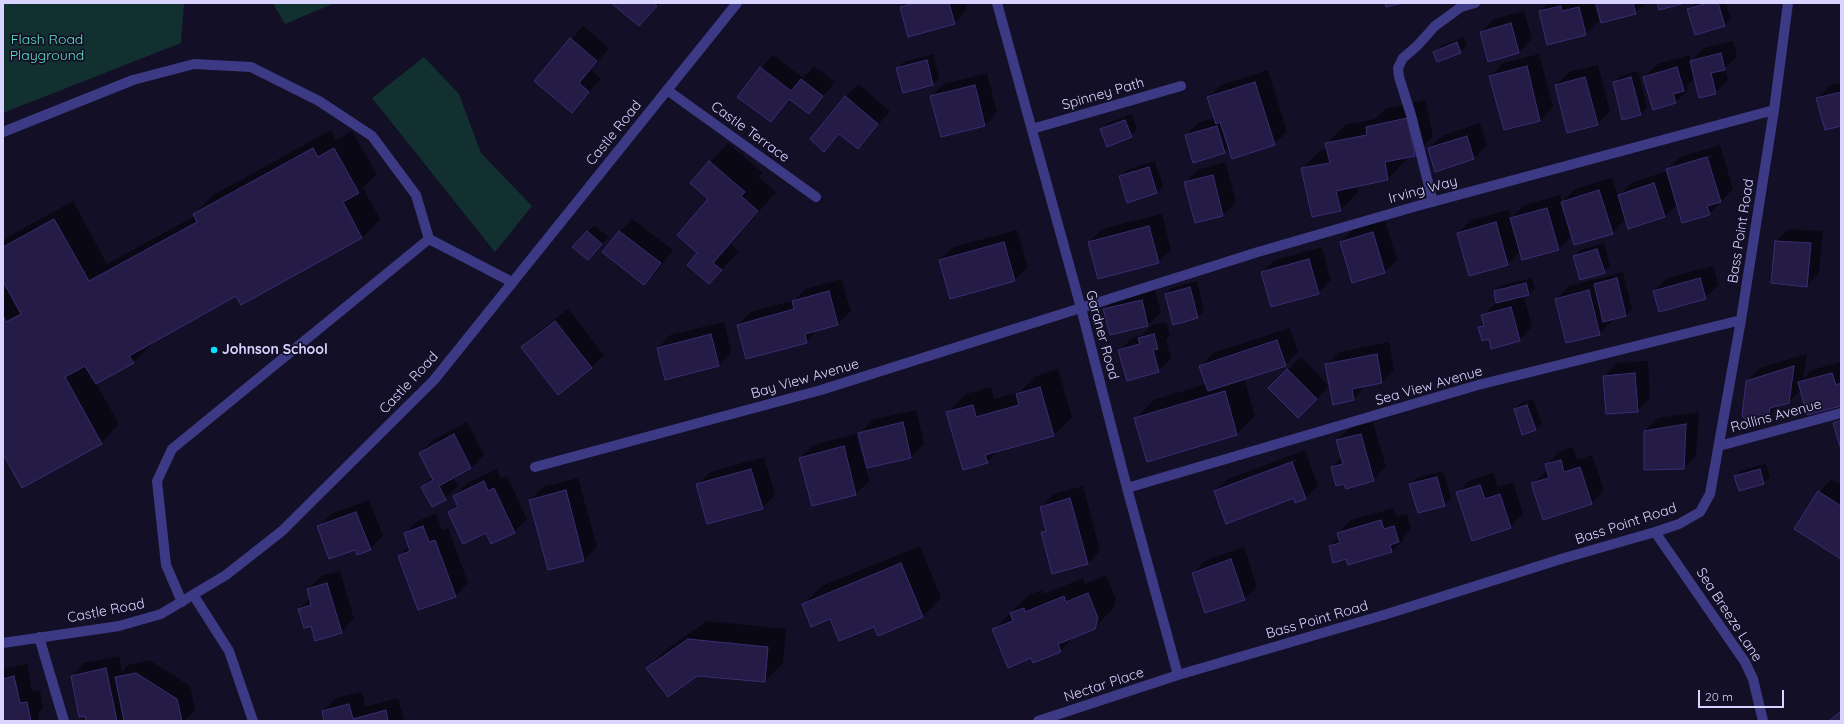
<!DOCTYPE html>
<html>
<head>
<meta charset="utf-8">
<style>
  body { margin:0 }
  #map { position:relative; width:1844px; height:724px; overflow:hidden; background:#130f26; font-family:Quicksand,sans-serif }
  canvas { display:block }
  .frame { position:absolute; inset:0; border:4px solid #d9d4ff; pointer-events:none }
  .scale { position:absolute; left:1698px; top:690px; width:86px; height:18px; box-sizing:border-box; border:2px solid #d9d4ff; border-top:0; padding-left:5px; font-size:12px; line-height:14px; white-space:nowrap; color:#d9d4ff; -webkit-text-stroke:3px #130f26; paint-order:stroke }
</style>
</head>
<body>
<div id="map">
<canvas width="1844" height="724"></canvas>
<div class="frame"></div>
<div class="scale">20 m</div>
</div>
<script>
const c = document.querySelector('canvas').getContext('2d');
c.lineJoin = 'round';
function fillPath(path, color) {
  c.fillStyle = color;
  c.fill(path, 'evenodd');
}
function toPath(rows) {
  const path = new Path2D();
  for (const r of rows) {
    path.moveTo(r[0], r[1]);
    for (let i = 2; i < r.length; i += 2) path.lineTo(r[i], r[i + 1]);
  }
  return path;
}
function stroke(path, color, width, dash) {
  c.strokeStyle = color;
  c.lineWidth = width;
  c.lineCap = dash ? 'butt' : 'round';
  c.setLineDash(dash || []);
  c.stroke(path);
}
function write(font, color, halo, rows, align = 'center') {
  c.font = font + ' Quicksand,sans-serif';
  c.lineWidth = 3.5;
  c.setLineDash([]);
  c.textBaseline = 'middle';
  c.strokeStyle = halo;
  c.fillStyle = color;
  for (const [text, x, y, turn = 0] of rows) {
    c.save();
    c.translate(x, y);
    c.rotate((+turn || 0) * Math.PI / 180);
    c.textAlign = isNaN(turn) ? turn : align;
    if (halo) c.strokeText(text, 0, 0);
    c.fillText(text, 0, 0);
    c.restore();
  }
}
fillPath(toPath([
  [3,3,184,3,181,43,3,113],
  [273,3,335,3,285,24],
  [424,57,459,94,481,153,532,206,495,252,372,98]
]), '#12302f');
fillPath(toPath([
  [613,3,660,3,639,25],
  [905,3,965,3,967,10,954,23,901,7],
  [1548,3,1594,3,1599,21,1586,34,1548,44,1540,11],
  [1597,3,1646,3,1635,13],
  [1696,3,1726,3,1731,19,1725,25,1688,10],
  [1524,11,1532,39,1519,52,1489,60,1481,32,1494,19],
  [583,26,609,48,591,70,601,79,572,111,536,81],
  [1464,37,1467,45,1461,52,1435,52,1441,46],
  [1733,41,1737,56,1725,68,1728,80,1716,93,1695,78,1687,86,1688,90,1675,102,1644,77,1657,64,1690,55,1691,61,1704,48],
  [933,54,939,78,933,84,897,68,904,62],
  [1539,54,1553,107,1540,120,1504,129,1490,76,1503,63],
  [773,55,803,78,814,66,835,82,809,113,791,99,771,121,761,68],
  [1598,65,1610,111,1597,124,1556,85,1569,72],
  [1268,70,1287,132,1274,144,1230,147,1224,152,1186,135,1199,122,1215,118,1208,98,1221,85],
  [1638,71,1647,108,1640,114,1614,82,1620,76],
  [987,73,997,112,985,125,931,97,944,84],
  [1841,83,1841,125,1818,98,1830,85],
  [858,84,890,111,858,148,841,134,824,151,845,97],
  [1425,100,1433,136,1414,155,1406,157,1406,160,1388,179,1357,185,1358,192,1340,211,1302,169,1321,150,1327,149,1326,144,1345,125,1375,119,1385,109],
  [1132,114,1137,130,1131,136,1102,129,1108,123],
  [1480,123,1487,146,1474,158,1435,171,1429,148,1442,136],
  [331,130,336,140,352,131,377,174,363,188,380,219,362,238,236,295,151,343,152,344,133,363,96,383,119,424,101,443,3,452,3,290,8,288,3,279,3,242,8,237,73,201,107,264,195,216,194,214,212,196],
  [728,143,763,173,758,177,776,192,731,244,739,251,709,283,699,252,710,199,710,162],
  [1720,145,1733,189,1709,214,1677,204,1664,217,1626,219,1612,233,1572,235,1559,249,1521,251,1508,264,1470,275,1458,233,1471,220,1509,210,1512,218,1524,205,1560,195,1562,202,1575,189,1612,178,1618,196,1631,183,1667,171,1667,170,1680,157],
  [1712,155,1713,157,1681,166,1681,164],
  [1155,161,1163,186,1157,192,1120,177,1126,170],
  [1225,162,1236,202,1223,215,1195,222,1185,182,1198,170],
  [1162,214,1171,250,1158,262,1090,242,1102,229],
  [632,219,673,250,657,271,644,283,603,252,620,231],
  [1385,220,1397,260,1384,273,1341,242,1353,229],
  [594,225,608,237,594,253,574,246],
  [1789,229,1823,231,1819,273,1807,286,1776,241],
  [1017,230,1028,267,1015,280,950,297,940,260,953,247],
  [1604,243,1610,266,1604,272,1574,256,1580,250],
  [1322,247,1331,280,1318,293,1262,272,1275,260],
  [1713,266,1718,285,1705,298,1654,291,1667,278],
  [1623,272,1632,309,1626,315,1611,319,1612,321,1599,334,1556,299,1569,286],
  [1532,278,1535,288,1529,295,1524,296,1532,327,1519,340,1490,338,1479,328,1484,322,1482,316,1497,302,1495,291,1502,285],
  [841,279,851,311,838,324,818,329,806,342,738,325,751,312,794,300,806,289],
  [1197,281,1204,311,1198,317,1173,324,1166,294,1172,288],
  [1154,288,1161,312,1148,325,1104,310,1117,297],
  [568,309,604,355,591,368,522,347,535,334],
  [724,322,731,352,719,365,658,348,670,335],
  [1166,322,1170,335,1166,340,1171,359,1158,371,1119,351,1132,338,1142,335,1152,325],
  [1290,328,1298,352,1285,365,1244,378,1255,416,1237,434,1136,418,1154,400,1206,384,1201,366,1213,353],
  [1389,342,1394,370,1382,382,1366,385,1354,399,1334,403,1326,365,1339,352],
  [1807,354,1803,379,1812,370,1841,362,1841,405,1801,389,1789,402,1779,405,1769,415,1747,381,1760,368],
  [1301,357,1329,386,1298,417,1270,388],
  [1648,361,1650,398,1637,411,1604,376,1617,363],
  [1058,369,1072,417,1054,435,999,450,987,462,948,413,966,394,991,387,994,399,1020,392,1036,376],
  [1533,399,1542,423,1536,429,1515,409,1521,403],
  [916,410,924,444,911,457,867,467,860,433,872,420],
  [1699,412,1696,456,1683,468,1645,431,1658,418],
  [1841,416,1841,446,1834,423],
  [467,422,484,455,471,468,453,477,458,486,445,499,433,505,422,487,432,477,420,453,433,440],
  [1373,422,1386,467,1373,480,1345,482,1332,468,1342,457,1337,440,1350,428],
  [856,434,869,481,856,494,813,505,800,458,813,445],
  [1573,447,1577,460,1592,455,1604,490,1591,503,1532,484,1548,470,1546,465,1559,452],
  [1305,450,1318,486,1305,498,1215,491,1228,479],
  [1296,459,1297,461,1229,486,1229,484],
  [764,457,775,495,762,508,697,485,710,472],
  [1766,464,1770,477,1763,483,1735,476,1742,470],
  [497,469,501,479,507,476,527,519,514,532,486,532,450,512,458,504,454,496,467,483],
  [1443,471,1451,498,1444,505,1410,485,1416,478],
  [1493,473,1498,487,1513,482,1523,514,1510,527,1457,493,1470,480],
  [578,478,597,547,584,560,549,569,530,500,543,487],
  [1832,479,1841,485,1841,558,1795,528,1819,492],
  [1083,486,1100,551,1087,564,1042,532,1046,528,1041,507,1054,494],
  [369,500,383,536,370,549,355,548,318,527,331,514],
  [1394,508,1396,516,1407,514,1411,528,1404,536,1404,539,1392,551,1347,558,1330,547,1339,537,1338,533,1351,520],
  [436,514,442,530,448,528,468,583,455,596,399,556,409,546,405,534,417,521],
  [920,546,941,598,923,616,879,634,875,626,831,617,803,605,822,586],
  [1244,547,1257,587,1244,599,1193,573,1206,560],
  [340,571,354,619,341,632,312,625,299,609,310,598,308,589,321,576],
  [1106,575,1116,599,1113,609,1094,628,1076,635,1060,651,1031,657,993,630,1029,595,1042,590,1044,594,1083,578,1085,584],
  [707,621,786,629,783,663,765,681,647,668,666,650],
  [119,656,122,672,128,665,149,660,190,686,195,710,184,721,87,721,72,676,84,663],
  [27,664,32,691,40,690,43,708,38,714,39,719,37,721,3,721,3,669],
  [362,692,365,707,398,698,404,721,326,721,323,711,336,698],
  [1841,709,1841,721,1829,721]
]), '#0007');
const building = toPath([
  [611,3,654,3,657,6,639,26,611,3],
  [914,3,949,3,955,24,908,37,900,7,914,3],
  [1385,3,1403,3,1386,7,1385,3],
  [1596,3,1633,3,1636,14,1601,23,1596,3],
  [1657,3,1685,3,1659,10,1657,3],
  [1708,3,1718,3,1725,26,1695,35,1687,9,1708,3],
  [1561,6,1562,11,1579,7,1586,35,1547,45,1539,11,1561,6],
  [1511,23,1519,53,1488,62,1480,32,1511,23],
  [570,38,597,61,579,83,589,92,572,113,534,81,570,38],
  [1457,42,1461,53,1437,62,1433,52,1457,42],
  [1721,53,1725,70,1711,73,1716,94,1699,98,1690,61,1721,53],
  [927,60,933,85,903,93,896,68,927,60],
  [1527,66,1540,121,1504,130,1489,76,1527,66],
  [760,67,791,91,801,79,823,96,809,114,789,99,771,122,737,97,760,67],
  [1677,67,1684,91,1673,94,1676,103,1653,110,1643,77,1677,67],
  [1585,77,1598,125,1567,133,1555,85,1585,77],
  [1631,77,1641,115,1622,120,1613,82,1631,77],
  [1255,82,1275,145,1232,159,1220,122,1216,124,1207,97,1255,82],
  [975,85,985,126,941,137,930,96,975,85],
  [1841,92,1841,126,1825,130,1816,98,1841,92],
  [845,96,878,124,858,149,839,134,824,152,810,139,845,96],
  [1407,118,1415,156,1385,162,1388,180,1336,191,1341,211,1312,217,1301,168,1330,163,1325,143,1367,135,1366,127,1407,118],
  [1125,120,1132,137,1107,147,1100,129,1125,120],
  [1217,126,1225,153,1193,163,1185,135,1217,126],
  [1467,136,1474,159,1435,172,1428,148,1467,136],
  [313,148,318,157,334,148,359,193,343,202,362,238,241,305,236,296,129,356,134,363,96,384,85,366,65,377,102,444,22,488,3,454,3,316,6,322,21,314,3,281,3,247,54,219,89,281,197,222,193,214,313,148],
  [1707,157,1721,202,1707,206,1710,215,1682,223,1666,169,1707,157],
  [709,161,745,192,741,196,758,211,713,263,722,270,709,284,687,265,697,253,677,235,708,199,690,183,709,161],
  [1149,167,1157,193,1127,203,1119,176,1149,167],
  [1213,175,1223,216,1195,223,1184,182,1213,175],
  [1654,183,1665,217,1628,229,1618,195,1654,183],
  [1599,190,1613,234,1574,245,1561,202,1599,190],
  [1547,208,1559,250,1522,260,1510,218,1547,208],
  [1496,222,1508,265,1469,276,1457,233,1496,222],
  [1149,226,1159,263,1098,279,1088,242,1149,226],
  [587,231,602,244,588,260,572,247,587,231],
  [619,231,661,263,644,285,602,252,619,231],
  [1373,232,1385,273,1352,283,1340,242,1373,232],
  [1775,241,1811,243,1807,287,1771,283,1775,241],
  [1004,242,1015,281,950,299,939,260,1004,242],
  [1597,249,1605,273,1580,280,1573,256,1597,249],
  [1309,259,1319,294,1271,307,1261,272,1309,259],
  [1617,278,1626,316,1603,322,1594,284,1617,278],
  [1700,278,1706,299,1659,312,1653,291,1700,278],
  [1526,283,1529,295,1496,303,1494,291,1526,283],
  [1190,287,1198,318,1173,325,1165,294,1190,287],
  [1589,290,1600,335,1566,343,1555,299,1589,290],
  [829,291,838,325,805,334,807,343,746,359,737,325,794,309,792,301,829,291],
  [1142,300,1148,326,1110,335,1103,309,1142,300],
  [1511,307,1520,341,1491,349,1489,339,1482,341,1478,327,1484,326,1481,315,1511,307],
  [555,321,592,368,558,395,521,347,555,321],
  [711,334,719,366,665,380,657,348,711,334],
  [1154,334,1158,349,1153,350,1159,372,1127,381,1118,350,1140,344,1138,338,1154,334],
  [1277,340,1286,366,1208,391,1199,366,1277,340],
  [1377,354,1382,383,1352,389,1354,400,1333,405,1325,364,1377,354],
  [1794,366,1789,403,1770,408,1769,416,1749,423,1742,416,1746,381,1794,366],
  [1287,369,1317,399,1298,418,1268,388,1287,369],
  [1635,373,1638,412,1606,414,1603,376,1635,373],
  [1832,373,1836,385,1841,383,1841,406,1807,415,1798,382,1832,373],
  [1040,387,1054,436,985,455,988,463,963,470,946,412,973,405,976,417,1019,405,1016,394,1040,387],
  [1225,391,1237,435,1147,462,1134,418,1225,391],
  [1527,405,1536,430,1522,435,1514,409,1527,405],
  [1841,420,1841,450,1833,423,1841,420],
  [903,422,911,458,867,468,858,433,903,422],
  [1686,424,1684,469,1644,470,1644,431,1686,424],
  [454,434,471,468,439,486,446,500,432,507,421,487,433,480,419,453,454,434],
  [1361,434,1374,481,1346,489,1344,484,1336,486,1331,467,1343,464,1336,440,1361,434],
  [844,446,856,495,812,506,799,458,844,446],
  [1561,460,1564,472,1580,467,1592,504,1543,520,1531,483,1549,478,1545,464,1561,460],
  [1292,462,1306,499,1295,503,1294,498,1226,524,1214,491,1292,462],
  [751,469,763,509,707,524,696,484,751,469],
  [1760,469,1764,484,1739,491,1734,476,1760,469],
  [1437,477,1445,506,1418,513,1409,484,1437,477],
  [484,481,488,491,494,488,515,533,491,544,486,533,463,544,448,512,458,507,453,496,484,481],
  [1480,485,1485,499,1500,494,1511,528,1472,541,1456,492,1480,485],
  [566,490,584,561,548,570,529,500,566,490],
  [1818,491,1841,506,1841,559,1794,529,1818,491],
  [1070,498,1088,564,1052,574,1041,532,1046,531,1040,507,1070,498],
  [356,512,371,550,357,555,355,550,329,559,317,526,356,512],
  [1381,520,1384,529,1394,526,1399,542,1390,545,1392,552,1348,565,1346,559,1333,563,1329,546,1340,543,1337,533,1381,520],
  [423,526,429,542,435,540,456,597,418,610,398,556,410,551,404,533,423,526],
  [1231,559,1245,600,1205,613,1192,573,1231,559],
  [901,563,923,617,878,636,874,627,839,641,830,619,811,627,802,604,901,563],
  [327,583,342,633,315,641,311,626,304,628,298,609,311,605,307,589,327,583],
  [1088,593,1098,618,1095,629,1058,644,1061,652,1033,663,1031,658,1008,668,992,629,1013,621,1010,613,1024,608,1025,612,1064,596,1066,602,1088,593],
  [688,639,768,647,765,682,697,676,668,697,646,668,688,639],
  [106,668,117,721,86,721,85,716,79,717,71,676,106,668],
  [136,673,177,699,182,721,124,721,115,677,136,673],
  [14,676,20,703,27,702,31,721,3,721,3,679,14,676],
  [349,704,353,719,386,710,388,721,324,721,322,711,349,704],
  [1841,711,1841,721,1829,721,1841,711]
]);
fillPath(building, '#241b47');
stroke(building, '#3b2d73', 1);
stroke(toPath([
  [3,132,133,80,194,64,251,67,319,101,372,136,416,195,429,239],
  [1433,202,1411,115,1399,77,1398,68,1403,58,1417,46,1435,26,1461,7],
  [182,602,166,565,157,481,172,449,429,239,512,282]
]), '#3d3a85', 10);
stroke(toPath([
  [997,3,1081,308,1127,488,1178,675],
  [1461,7,1475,3],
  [667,90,816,197],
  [1032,129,1181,86],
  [1719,446,1841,413],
  [535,467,821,390,1258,252,1417,206,1774,110],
  [1127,488,1478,385,1741,320],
  [1655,532,1745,662,1753,679,1763,721],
  [194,596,229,651,253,721],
  [39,637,64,721],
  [3,643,119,626,161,614,226,575,282,531,434,380,737,3],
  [1038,721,1178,675,1387,614,1561,559,1655,532,1679,524,1700,512,1710,494,1741,320,1774,110,1788,3]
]), '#3d3a85', 10);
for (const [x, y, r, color] of [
  [214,350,4,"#00e5ff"]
]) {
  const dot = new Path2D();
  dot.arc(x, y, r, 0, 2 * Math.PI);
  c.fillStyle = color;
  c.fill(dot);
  stroke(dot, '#130f26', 1.5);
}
write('14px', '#5fe0c0', '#130f26', [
  ["Flash Road",47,40],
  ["Playground",47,56]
]);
write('14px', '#d9d4ff', '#130f26', [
  ["Spinney Path",1103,94,-16],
  ["Castle Terrace",750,132,36],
  ["Castle Road",614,133,-51],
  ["Irving Way",1423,190,-15],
  ["Bass Point Road",1741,231,-81],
  ["Gardner Road",1102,335,75],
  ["Bay View Avenue",805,379,-16],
  ["Castle Road",409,383,-47],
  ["Sea View Avenue",1429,386,-16],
  ["Rollins Avenue",1776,416,-15],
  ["Bass Point Road",1626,524,-18],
  ["Castle Road",106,611,-11],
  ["Sea Breeze Lane",1729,615,57],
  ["Bass Point Road",1317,620,-16],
  ["Nectar Place",1104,685,-18]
]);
write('bold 14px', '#d9d4ff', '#130f26', [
  ["Johnson School",222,350]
], 'left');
</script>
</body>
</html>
